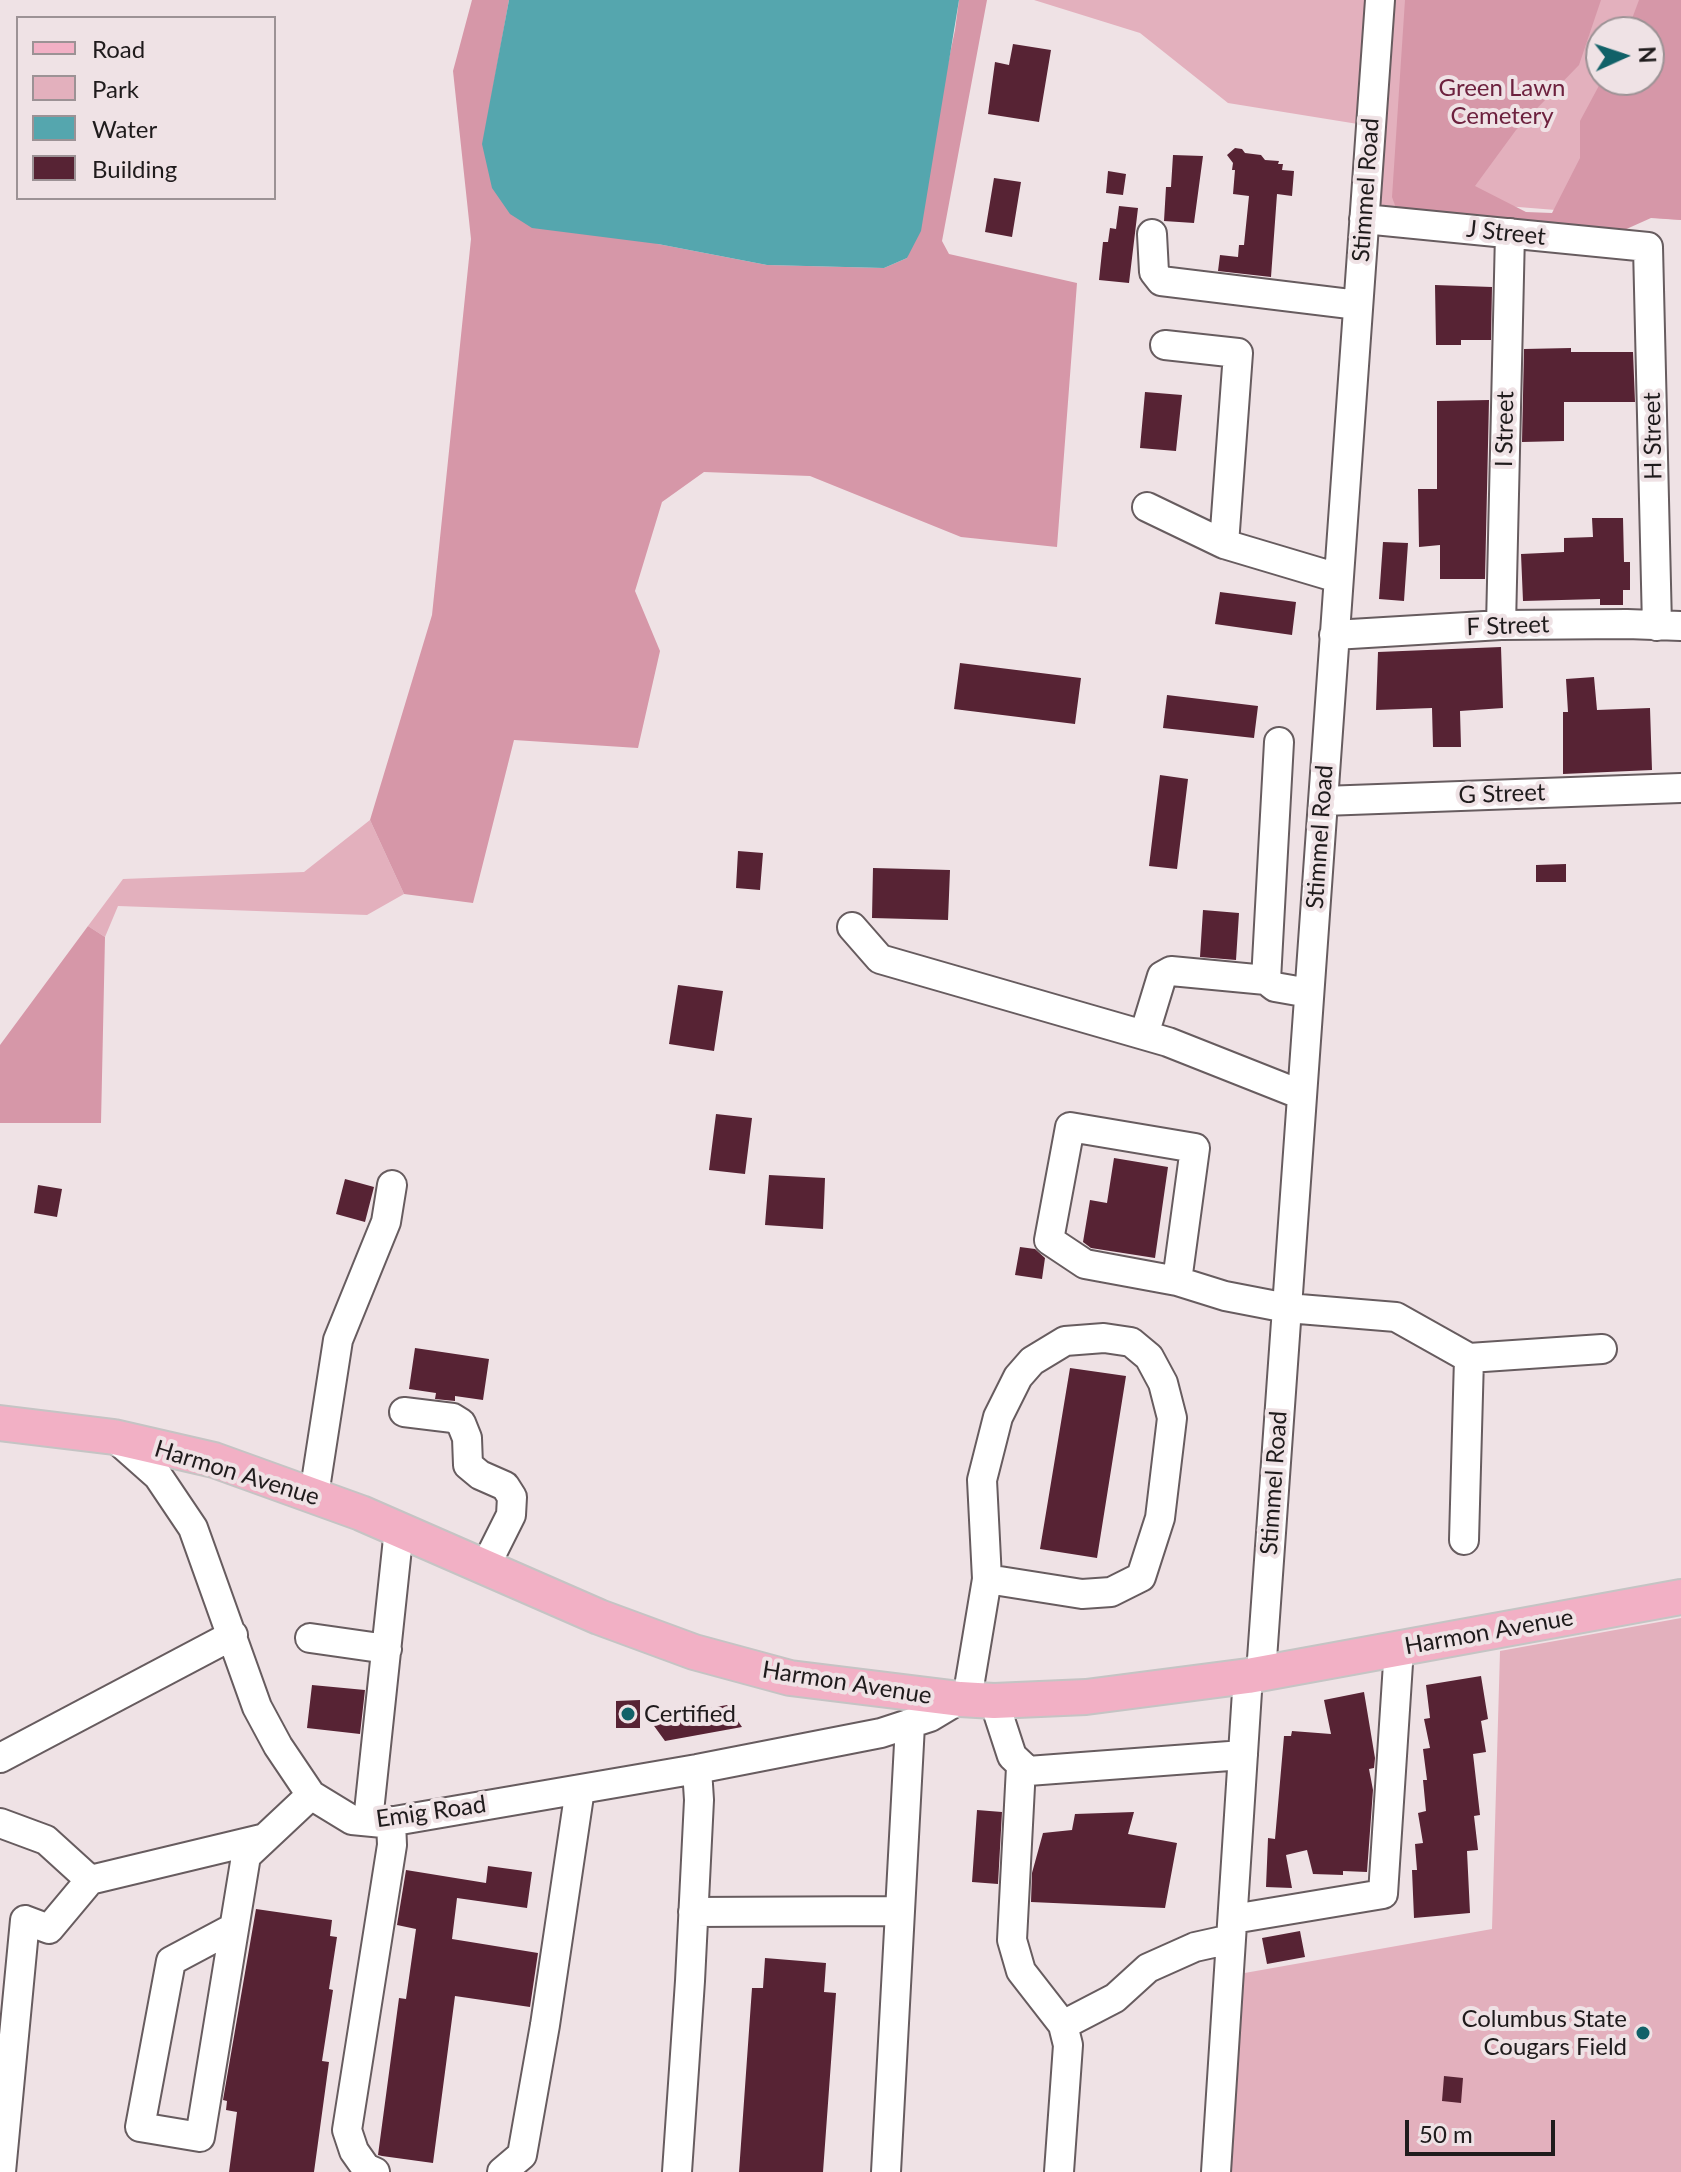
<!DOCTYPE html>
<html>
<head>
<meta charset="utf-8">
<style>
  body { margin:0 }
  #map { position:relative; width:1681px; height:2172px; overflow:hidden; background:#efe2e5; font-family:Lato,sans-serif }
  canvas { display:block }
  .legend { position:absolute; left:16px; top:16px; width:260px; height:184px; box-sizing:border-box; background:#efe2e5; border:2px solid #9c9295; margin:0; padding:10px 14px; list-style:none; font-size:24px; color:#1f1b1c }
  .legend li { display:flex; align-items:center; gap:16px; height:40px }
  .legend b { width:40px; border:2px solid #9c9295 }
  .north { position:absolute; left:1585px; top:16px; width:80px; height:80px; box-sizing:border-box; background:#efe2e5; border:2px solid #9c9295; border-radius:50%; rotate:87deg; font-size:22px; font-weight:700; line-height:32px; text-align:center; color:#1f1b1c }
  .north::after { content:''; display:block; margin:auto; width:28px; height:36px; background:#116168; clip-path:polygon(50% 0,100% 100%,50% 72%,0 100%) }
  .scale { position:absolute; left:1405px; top:2120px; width:150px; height:36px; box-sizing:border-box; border:4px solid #1f1b1c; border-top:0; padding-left:10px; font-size:24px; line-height:28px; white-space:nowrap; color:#1f1b1c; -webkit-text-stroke:6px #efe2e5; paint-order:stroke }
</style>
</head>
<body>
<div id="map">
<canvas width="1681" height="2172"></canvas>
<ul class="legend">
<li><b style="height:10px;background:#f2b0c5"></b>Road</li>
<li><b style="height:22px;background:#e3b0bd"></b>Park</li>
<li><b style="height:22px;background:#55a6ae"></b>Water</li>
<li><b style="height:22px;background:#572334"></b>Building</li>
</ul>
<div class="north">N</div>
<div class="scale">50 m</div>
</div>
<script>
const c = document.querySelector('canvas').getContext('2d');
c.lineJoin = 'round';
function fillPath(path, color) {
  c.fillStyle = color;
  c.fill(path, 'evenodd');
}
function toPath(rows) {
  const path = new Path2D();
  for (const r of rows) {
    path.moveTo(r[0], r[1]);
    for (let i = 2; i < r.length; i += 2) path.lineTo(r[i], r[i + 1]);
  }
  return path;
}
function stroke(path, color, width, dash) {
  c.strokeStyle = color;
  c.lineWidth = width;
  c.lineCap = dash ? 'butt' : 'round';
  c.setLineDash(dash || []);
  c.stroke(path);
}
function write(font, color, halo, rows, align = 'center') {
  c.font = font + ' Lato,sans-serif';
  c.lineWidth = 8;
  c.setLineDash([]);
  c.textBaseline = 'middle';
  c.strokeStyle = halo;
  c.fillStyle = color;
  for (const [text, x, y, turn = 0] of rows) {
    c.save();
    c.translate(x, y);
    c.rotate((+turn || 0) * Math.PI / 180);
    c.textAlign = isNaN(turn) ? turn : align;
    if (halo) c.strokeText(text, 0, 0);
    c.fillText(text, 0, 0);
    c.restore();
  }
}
fillPath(toPath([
  [1034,0,1372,0,1364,125,1228,103,1140,33],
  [1392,0,1681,0,1681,220,1393,197,1398,214,1381,207,1378,196],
  [1601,32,1649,32,1649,80,1601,80],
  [370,820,404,894,367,915,118,906,105,937,88,926,123,879,304,872],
  [1681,1618,1681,2172,1226,2172,1239,1974,1492,1929,1500,1651]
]), '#e3b0bd');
fillPath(toPath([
  [472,0,509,0,483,144,658,244,767,265,884,268,907,258,955,30,959,0,987,0,942,241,949,254,1077,283,1057,547,961,537,810,476,704,472,662,502,635,591,660,651,638,748,514,740,473,903,404,894,370,820,432,615,471,239,453,71],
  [1405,0,1601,0,1579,65,1516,130,1475,186,1526,212,1552,213,1580,158,1580,121,1602,80,1649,80,1649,32,1627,32,1639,0,1681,0,1681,220,1651,218,1622,231,1398,214,1392,197],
  [88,926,105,937,101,1123,0,1123,0,1045]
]), '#d697a8');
fillPath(toPath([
  [509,0,959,0,921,231,907,258,884,268,767,265,658,244,532,228,510,214,492,188,482,144]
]), '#55a6ae');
fillPath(toPath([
  [1013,44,1051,50,1039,122,988,114,995,62,1009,65],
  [1235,148,1242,149,1245,153,1261,155,1265,160,1279,161,1278,164,1283,164,1282,170,1294,171,1292,196,1277,194,1271,277,1218,271,1220,255,1238,257,1239,245,1244,245,1249,196,1233,194,1235,170,1232,170,1233,163,1227,155],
  [1173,155,1203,156,1194,223,1164,221,1166,187,1171,187],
  [1108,171,1126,174,1123,195,1106,193],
  [994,178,1021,182,1012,237,985,232],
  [1119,206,1138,208,1129,283,1099,280,1103,242,1108,242,1110,228,1116,229],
  [1435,285,1492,287,1491,340,1461,340,1461,345,1436,345],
  [1571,348,1571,352,1633,352,1635,402,1564,402,1564,441,1522,442,1524,349],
  [1145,392,1182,395,1176,451,1140,448],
  [1489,400,1485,579,1440,579,1440,545,1419,547,1418,489,1437,489,1437,401],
  [1592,518,1623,518,1624,562,1630,562,1630,590,1623,590,1623,605,1600,605,1600,599,1523,601,1521,554,1564,552,1564,538,1593,537],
  [1383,542,1408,543,1404,601,1379,599],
  [1220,592,1296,602,1292,635,1215,624],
  [1501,647,1503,708,1460,711,1461,747,1433,747,1432,708,1376,710,1378,652],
  [960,663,1081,678,1075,724,954,709],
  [1594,677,1597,710,1650,708,1652,770,1563,774,1563,712,1568,712,1566,679],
  [1167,695,1258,706,1254,738,1163,728],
  [1160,775,1188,779,1177,869,1149,866],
  [738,851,763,853,760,890,736,888],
  [1566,864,1566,882,1536,882,1536,865],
  [873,868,950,870,948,920,872,918],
  [1203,910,1239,913,1236,960,1200,957],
  [678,985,723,991,714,1051,669,1044],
  [716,1114,752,1118,745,1174,709,1170],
  [1114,1158,1168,1167,1155,1258,1091,1248,1083,1242,1090,1200,1107,1203],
  [769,1175,825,1178,823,1229,765,1225],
  [345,1179,374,1187,365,1222,336,1214],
  [38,1185,62,1189,57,1217,34,1213],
  [1020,1247,1035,1249,1045,1258,1042,1279,1015,1275],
  [415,1348,489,1359,483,1400,455,1396,455,1401,435,1399,436,1393,409,1389],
  [1070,1368,1126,1376,1097,1558,1040,1549],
  [1481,1676,1488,1719,1481,1721,1486,1752,1473,1754,1480,1815,1474,1816,1478,1850,1467,1851,1470,1913,1414,1918,1412,1870,1417,1870,1415,1844,1423,1843,1418,1813,1426,1811,1423,1780,1427,1780,1423,1749,1430,1748,1424,1719,1430,1718,1426,1685],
  [312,1685,365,1690,360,1734,307,1728],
  [1364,1692,1375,1758,1374,1768,1369,1769,1373,1790,1367,1872,1343,1871,1343,1875,1313,1874,1307,1850,1286,1855,1292,1888,1266,1887,1268,1838,1275,1839,1284,1736,1291,1736,1292,1731,1331,1734,1324,1700],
  [640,1700,640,1728,616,1728,616,1701],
  [727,1705,742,1727,665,1741,649,1719],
  [977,1810,1002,1812,998,1884,972,1882],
  [1134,1812,1128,1834,1177,1843,1165,1908,1031,1902,1032,1873,1043,1833,1072,1830,1075,1814],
  [488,1866,532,1872,527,1908,457,1898,452,1939,538,1953,530,2007,455,1996,433,2163,382,2156,378,2155,399,1998,406,1999,416,1929,397,1925,406,1870,486,1883],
  [256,1909,332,1920,330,1936,337,1937,329,1989,333,1990,322,2061,329,2062,314,2172,229,2172,237,2112,226,2110,227,2101,223,2100],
  [1300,1931,1305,1957,1267,1964,1262,1938],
  [765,1958,826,1963,824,1992,836,1993,823,2172,739,2172,752,1988,763,1988],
  [1444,2076,1463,2078,1461,2103,1442,2101]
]), '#572334');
const minor = toPath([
  [1364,219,1648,247,1657,626],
  [1152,234,1154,272,1161,281,1358,305],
  [1165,345,1238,353,1224,544,1338,578],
  [1147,507,1224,544],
  [1501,625,1510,233],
  [1334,635,1501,625,1627,624,1681,626],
  [1279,742,1266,980,1275,987,1309,993],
  [1323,801,1681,788],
  [852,927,880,959,1168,1042,1302,1095],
  [1144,1035,1162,976,1171,971,1266,980],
  [1177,1281,1085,1264,1049,1240,1070,1127,1195,1148,1177,1281,1225,1296,1287,1308,1396,1317,1469,1358,1602,1349],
  [404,1412,453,1418,461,1423,467,1438,468,1465,480,1475,505,1486,512,1497,511,1515,485,1567],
  [114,1437,158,1476,193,1528,257,1707,278,1746,311,1795,352,1820,383,1823,697,1769,881,1733,930,1717,960,1699],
  [314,1495,338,1340,386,1222,392,1185],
  [1464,1540,1469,1358],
  [310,1638,387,1649],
  [1261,1673,1380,0],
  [967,1699,987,1579,1082,1594,1111,1592,1141,1577,1160,1518,1172,1418,1163,1383,1149,1357,1131,1342,1104,1338,1065,1341,1032,1361,1018,1377,998,1417,982,1480,987,1579],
  [994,1701,1012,1756,1028,1771,1243,1755],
  [0,1758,233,1635],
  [1021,1767,1012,1940,1021,1971,1063,2025,1068,2045,1059,2172],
  [368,1821,399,1529],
  [0,1823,46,1840,90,1880,265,1838],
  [693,1912,899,1911],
  [1233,1919,1383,1894,1399,1648],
  [233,1928,171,1961,140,2127,200,2137,246,1856,311,1795],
  [1063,2025,1115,1998,1148,1968,1195,1947,1231,1939],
  [1,2172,25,1920,49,1929,90,1880],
  [375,2172,366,2168,354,2151,347,2130,392,1845,391,1821],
  [502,2172,522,2155,545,2025,580,1789],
  [677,2172,690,1981,699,1800,697,1769],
  [886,2172,910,1725],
  [1216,2172,1248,1676]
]);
const major = toPath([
  [0,1423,114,1437,214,1460,361,1513,599,1617,694,1652,790,1678,960,1699,994,1701,1086,1697,1248,1676,1681,1597]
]);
stroke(minor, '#675c5f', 32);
stroke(major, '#c5c4c4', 38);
stroke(minor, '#fff', 28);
stroke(major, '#f2b0c5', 34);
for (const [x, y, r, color] of [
  [628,1714,8,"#116168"],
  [1643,2033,8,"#116168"]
]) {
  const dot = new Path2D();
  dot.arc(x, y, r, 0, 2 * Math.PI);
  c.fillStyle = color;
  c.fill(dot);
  stroke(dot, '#efe2e5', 3);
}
write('24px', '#6d213e', '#efe2e5', [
  ["Green Lawn",1502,88],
  ["Cemetery",1502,116]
]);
write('24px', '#1f1b1c', '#efe2e5', [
  ["Stimmel Road",1366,190,-86],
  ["J Street",1506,233,6],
  ["I Street",1505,429,-89],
  ["H Street",1653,436,-91],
  ["F Street",1508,626,-2],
  ["G Street",1502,794,-2],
  ["Stimmel Road",1320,837,-86],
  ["Harmon Avenue",237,1473,17],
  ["Stimmel Road",1274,1483,-86],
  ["Harmon Avenue",1489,1632,-10],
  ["Harmon Avenue",847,1683,9],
  ["Emig Road",431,1812,-8]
]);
write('24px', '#1f1b1c', '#efe2e5', [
  ["Certified",644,1714],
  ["Columbus State",1627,2019,"right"],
  ["Cougars Field",1627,2047,"right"]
], 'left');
</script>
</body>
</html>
